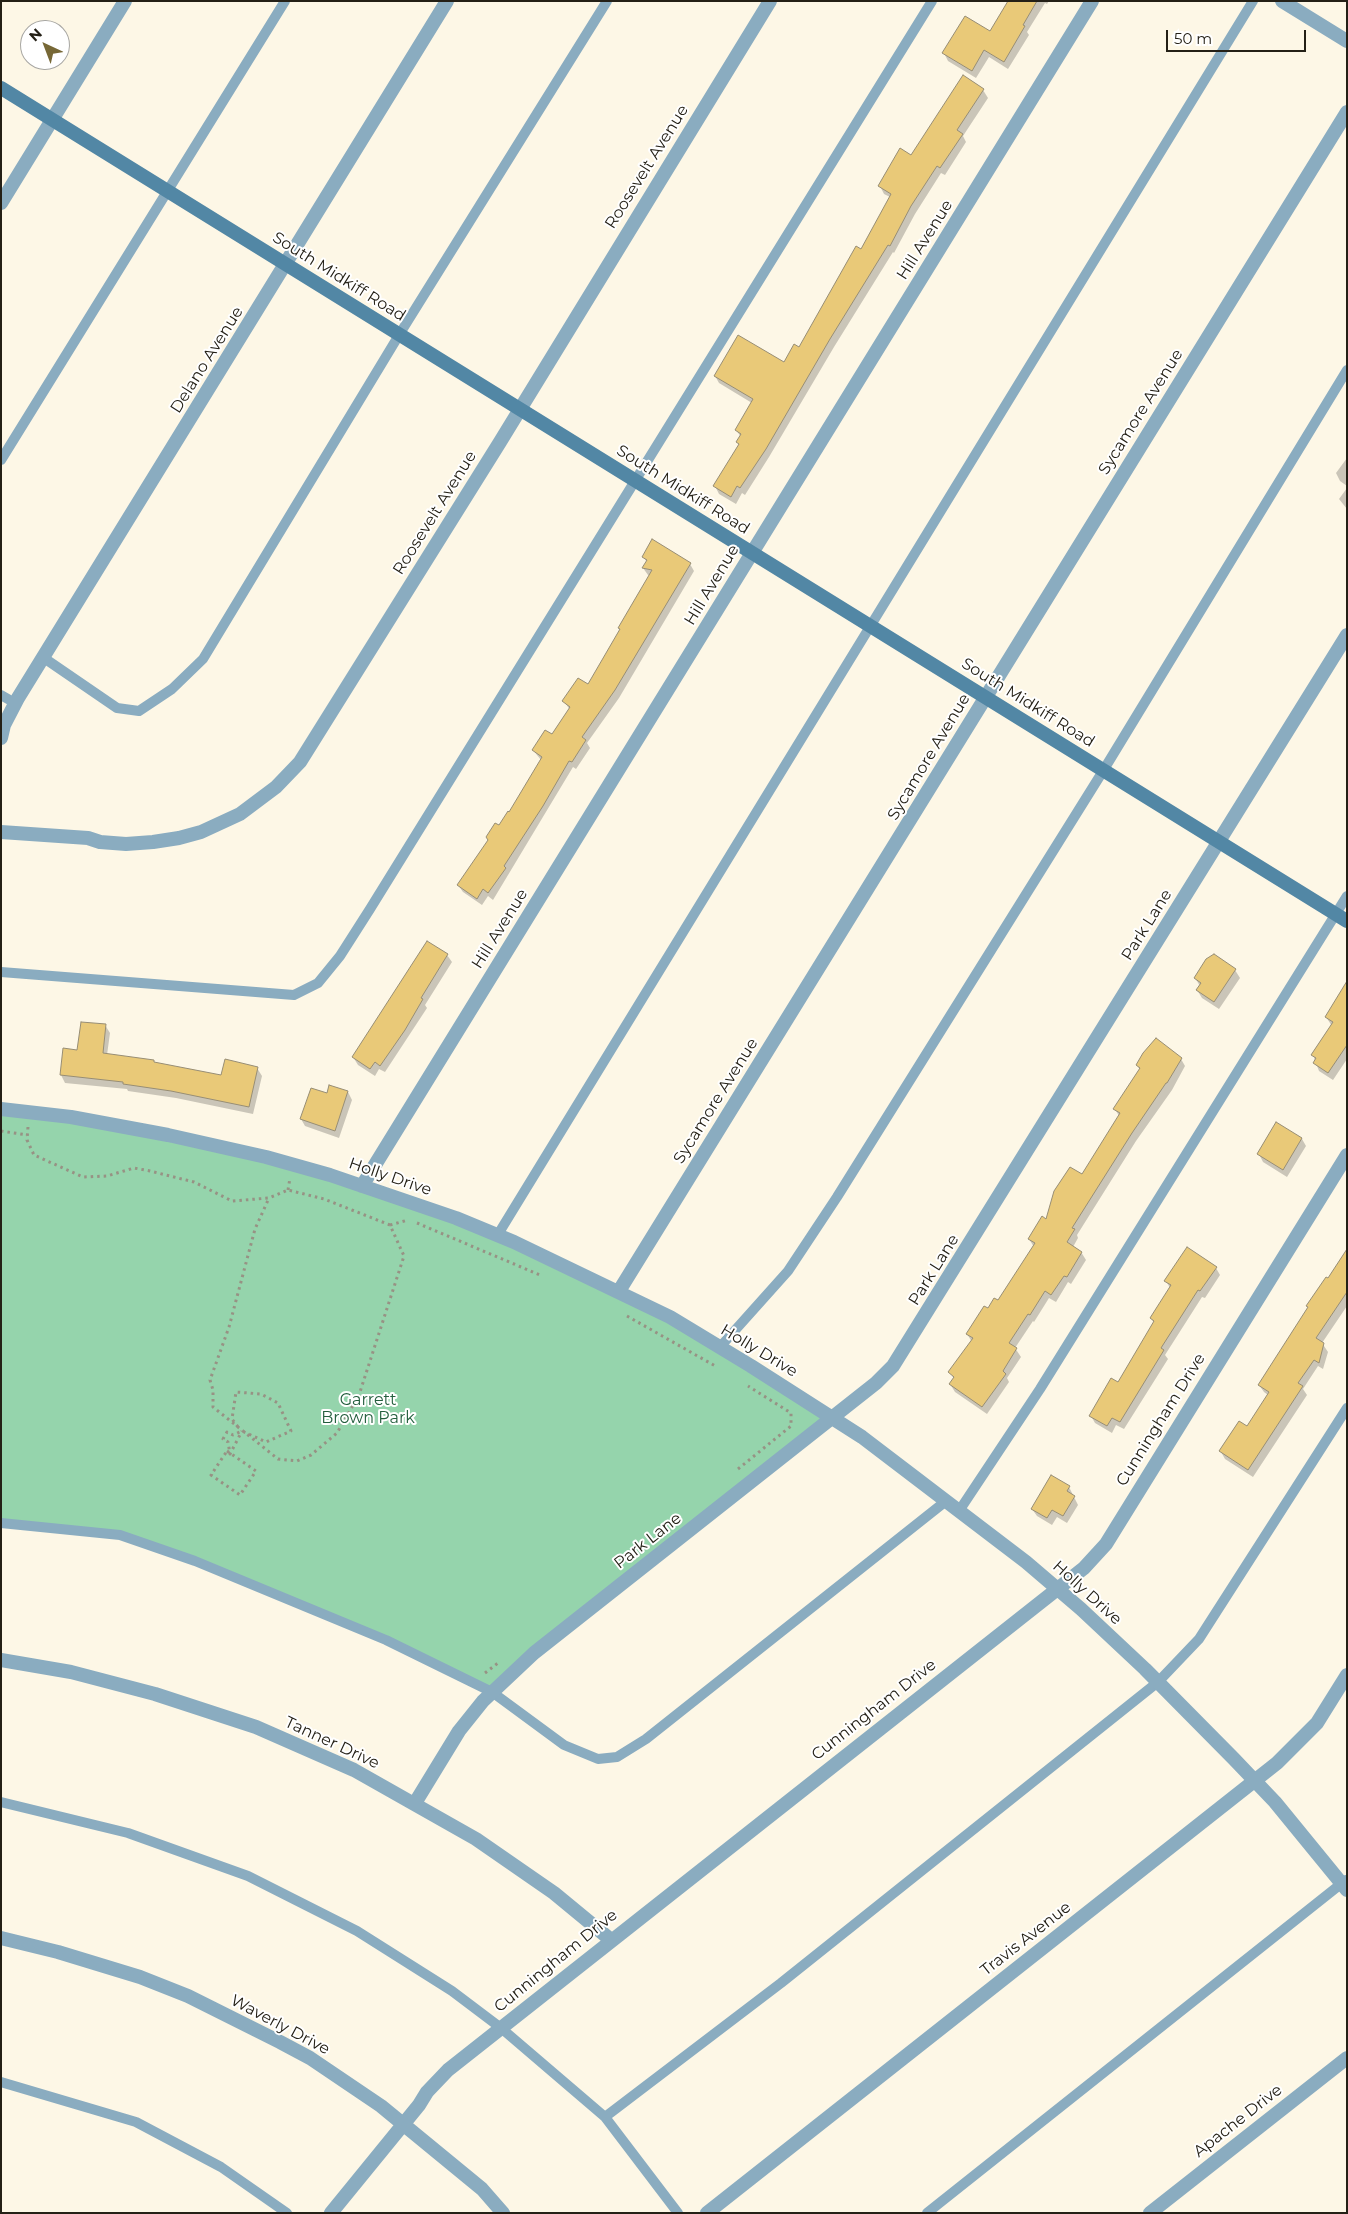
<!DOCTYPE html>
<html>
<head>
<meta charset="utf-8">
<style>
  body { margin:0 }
  #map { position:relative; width:1348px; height:2214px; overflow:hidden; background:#fdf7e6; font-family:Montserrat,sans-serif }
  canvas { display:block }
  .frame { position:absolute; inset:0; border:2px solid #242016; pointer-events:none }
  .north { position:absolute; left:20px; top:20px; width:50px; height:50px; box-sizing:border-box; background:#fff; border:1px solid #a7a6a2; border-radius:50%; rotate:317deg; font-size:14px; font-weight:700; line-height:20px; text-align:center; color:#242016 }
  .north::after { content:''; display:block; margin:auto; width:18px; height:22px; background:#776836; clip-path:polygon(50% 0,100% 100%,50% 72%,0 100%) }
  .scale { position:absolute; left:1166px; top:30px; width:140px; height:22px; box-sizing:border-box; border:2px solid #242016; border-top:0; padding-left:6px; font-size:15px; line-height:18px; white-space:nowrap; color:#242016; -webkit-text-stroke:4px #fff; paint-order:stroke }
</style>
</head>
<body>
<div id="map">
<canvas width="1348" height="2214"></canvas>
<div class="frame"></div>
<div class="north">N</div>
<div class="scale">50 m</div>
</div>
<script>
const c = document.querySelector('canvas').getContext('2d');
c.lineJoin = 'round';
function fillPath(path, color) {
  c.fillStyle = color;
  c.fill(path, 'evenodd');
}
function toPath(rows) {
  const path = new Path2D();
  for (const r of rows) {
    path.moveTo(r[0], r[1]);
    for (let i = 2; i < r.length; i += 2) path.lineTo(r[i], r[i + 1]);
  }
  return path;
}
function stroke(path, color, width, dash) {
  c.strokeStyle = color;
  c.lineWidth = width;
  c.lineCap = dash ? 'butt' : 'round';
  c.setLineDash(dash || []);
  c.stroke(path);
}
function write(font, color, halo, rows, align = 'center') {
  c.font = font + ' Montserrat,sans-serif';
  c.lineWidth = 4;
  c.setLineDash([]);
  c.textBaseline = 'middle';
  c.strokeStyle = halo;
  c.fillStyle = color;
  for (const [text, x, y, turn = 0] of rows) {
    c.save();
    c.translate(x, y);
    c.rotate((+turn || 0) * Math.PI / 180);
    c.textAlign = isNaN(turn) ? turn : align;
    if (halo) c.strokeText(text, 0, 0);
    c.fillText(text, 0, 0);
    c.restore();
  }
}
fillPath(toPath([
  [1,1108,34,1112,344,1180,593,1278,831,1418,491,1692,396,1646,120,1535,1,1523]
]), '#95d4ac');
fillPath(toPath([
  [1010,1,1049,1,1047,4,1045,3,1027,32,1029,35,1008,69,989,57,976,78,948,61,944,53,991,33],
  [963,77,983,90,988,98,963,136,966,142,945,175,941,173,915,214,894,253,893,252,834,347,769,457,745,495,742,493,736,504,719,494,715,486,739,445,738,442,741,437,736,430,752,403,719,383,715,376,784,364,799,349,862,251,890,197,884,194,880,186,911,156],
  [1347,458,1347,486,1340,481,1336,473],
  [1347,488,1347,509,1339,499],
  [643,557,690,564,694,571,619,698,587,743,590,748,576,769,573,767,493,900,488,896,482,905,463,892,458,885,510,814,541,760,533,750,552,736,570,710,564,701,588,686,621,630,619,628,650,576,648,575,643,568,647,562],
  [447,955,452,962,425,1005,427,1008,385,1072,379,1069,375,1076,358,1065,353,1057],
  [1235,970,1240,978,1219,1009,1202,998,1197,990,1200,986,1195,978],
  [1347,984,1347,1059,1333,1080,1319,1071,1313,1055,1332,1026,1326,1017],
  [105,1025,110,1033,107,1055,222,1076,257,1068,262,1076,253,1114,176,1098,128,1091,127,1089,65,1083,61,1075,78,1051],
  [1181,1059,1185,1066,1172,1090,1136,1141,1077,1235,1078,1238,1073,1247,1081,1252,1086,1260,1071,1284,1068,1282,1056,1302,1049,1298,1034,1322,1033,1321,1015,1348,1021,1357,1007,1378,1009,1382,987,1414,955,1392,950,1384,954,1379,950,1372,972,1342,967,1334,988,1310,999,1302,1034,1247,1029,1239,1047,1221,1082,1176,1119,1116,1115,1109,1140,1070,1137,1065],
  [348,1092,352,1100,339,1138,305,1126,301,1119,327,1095],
  [1277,1124,1302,1139,1306,1146,1287,1177,1263,1162,1259,1154],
  [1347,1251,1347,1306,1322,1343,1328,1352,1323,1369,1318,1366,1303,1389,1307,1395,1253,1477,1225,1459,1221,1452,1247,1428,1268,1395,1264,1392,1259,1385],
  [1216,1268,1220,1275,1205,1298,1202,1297,1165,1355,1168,1359,1124,1429,1116,1425,1112,1433,1095,1423,1091,1416,1118,1384,1154,1323,1151,1318,1170,1288,1166,1281],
  [1069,1487,1078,1505,1067,1523,1057,1517,1052,1525,1037,1516,1032,1509]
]), '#0003');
const building = toPath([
  [1008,1,1037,1,1023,25,1025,26,1004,62,984,50,972,71,942,53,965,16,990,31,1008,1],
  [963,75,984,89,957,130,963,134,940,168,937,166,911,206,890,246,888,245,830,339,766,449,740,488,737,486,731,497,713,486,739,444,736,442,741,434,735,430,753,399,714,376,738,335,784,362,794,344,799,347,856,246,861,249,891,194,878,186,900,148,911,155,963,75],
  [652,539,691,563,615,690,582,737,586,740,572,762,569,761,543,806,504,866,506,868,488,893,483,889,477,899,457,885,488,840,486,837,495,823,499,825,508,811,509,812,542,757,532,750,545,730,552,734,570,707,562,701,578,678,588,684,620,629,618,628,652,570,642,568,647,560,642,557,652,539],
  [427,941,448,954,421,998,423,999,405,1030,380,1066,375,1062,370,1069,352,1057,427,941],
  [1214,954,1236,969,1214,1002,1196,990,1201,983,1194,978,1206,959,1214,954],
  [1347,981,1347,1045,1328,1073,1313,1063,1316,1058,1311,1055,1333,1022,1325,1017,1347,981],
  [81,1022,106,1024,103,1053,154,1060,154,1062,221,1075,225,1059,258,1067,249,1107,171,1091,123,1084,123,1082,60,1075,63,1048,77,1050,81,1022],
  [1156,1038,1182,1058,1167,1083,1166,1083,1132,1133,1072,1228,1075,1229,1067,1242,1082,1252,1067,1277,1064,1276,1051,1295,1045,1291,1030,1315,1028,1314,1009,1343,1017,1348,1003,1371,1006,1374,982,1407,949,1384,954,1377,948,1372,973,1338,966,1334,984,1306,988,1308,994,1298,998,1300,1035,1243,1028,1239,1042,1216,1046,1219,1054,1191,1070,1167,1082,1174,1120,1113,1113,1109,1140,1068,1136,1065,1143,1053,1156,1038],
  [329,1085,348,1091,335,1131,300,1119,311,1088,327,1093,329,1085],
  [1276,1122,1302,1138,1283,1170,1257,1154,1276,1122],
  [1187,1247,1217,1267,1200,1291,1198,1290,1161,1348,1164,1350,1120,1422,1112,1418,1107,1426,1089,1416,1111,1378,1118,1382,1154,1321,1150,1318,1171,1285,1164,1281,1187,1247],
  [1347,1249,1347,1292,1316,1338,1324,1343,1319,1363,1314,1360,1298,1383,1303,1386,1248,1470,1219,1451,1239,1421,1247,1426,1269,1392,1258,1385,1308,1307,1306,1306,1326,1277,1328,1278,1347,1249],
  [1051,1475,1070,1486,1067,1491,1075,1496,1063,1516,1052,1510,1047,1518,1031,1509,1051,1475]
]);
fillPath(building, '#e9c978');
stroke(building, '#978d74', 1);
stroke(toPath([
  [28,1127,27,1140,34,1155,83,1177,107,1176,134,1168,150,1171,194,1182,232,1201,269,1198,288,1190,324,1199,390,1225,404,1256,359,1395,337,1433,311,1455,297,1461,278,1459,213,1407,213,1390,210,1380,229,1327,255,1229,269,1198],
  [1,1131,27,1135],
  [288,1190,290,1178],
  [417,1223,540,1275],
  [390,1225,408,1220],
  [627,1316,717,1367],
  [238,1427,232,1419,236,1392,261,1394,278,1403,291,1431,266,1442,242,1431,233,1435,227,1432,223,1439,228,1442,230,1454,242,1431],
  [227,1451,256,1471,240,1495,211,1475,227,1451],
  [738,1469,791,1426,791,1413,748,1386],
  [485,1673,498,1663]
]), '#979284', 3, [2.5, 4]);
stroke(toPath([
  [1,460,285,1],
  [44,658,117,708,139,711,172,689,203,659,399,335,607,1],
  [1,695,15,703],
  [1,972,294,995,318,983,340,956,370,909,932,1],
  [497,1236,1253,1],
  [720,1347,788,1271,837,1197,1103,771,1347,370],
  [959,1511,1040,1389,1347,896],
  [1,1523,120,1535,195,1561,386,1640,492,1692,564,1745,598,1759,617,1757,646,1739,946,1501],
  [1,1802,128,1833,248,1876,357,1931,452,1991,501,2028,605,2117,678,2213],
  [1,2082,136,2122,221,2167,287,2213],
  [605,2117,781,1983,1158,1682,1199,1639,1347,1408],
  [927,2213,1346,1880]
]), '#8aacc0', 10);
stroke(toPath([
  [1282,1,1347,41],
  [1,203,125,1],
  [1,738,4,725,18,698,447,1],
  [1,832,88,838,100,842,126,844,153,842,179,838,201,832,240,814,276,787,300,762,500,442,770,1],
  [1,1109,71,1117,168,1135,266,1157,330,1175,456,1218,514,1242,670,1317,751,1366,862,1437,1026,1562,1081,1609,1145,1669,1234,1759,1275,1802,1347,1890],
  [362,1186,1092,1],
  [619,1291,1347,112],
  [1,1660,71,1672,155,1694,256,1727,354,1770,476,1839,554,1893,611,1940],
  [415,1803,459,1731,483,1701,534,1653,876,1383,893,1366,1347,635],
  [1,1938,58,1952,140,1977,188,1996,280,2042,310,2058,381,2106,482,2189,503,2213],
  [331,2213,419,2105,427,2092,448,2070,1084,1568,1106,1544,1347,1155],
  [707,2213,1277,1763,1317,1723,1347,1675],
  [1150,2213,1347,2058]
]), '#8aacc0', 14);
stroke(toPath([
  [1,88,1347,921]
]), '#5287a5', 14);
write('16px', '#242016', '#fff', [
  ["Roosevelt Avenue",647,167,-58],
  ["Hill Avenue",925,240,-58],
  ["South Midkiff Road",339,277,32],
  ["Delano Avenue",207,360,-58],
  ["Sycamore Avenue",1141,412,-58],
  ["South Midkiff Road",683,490,32],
  ["Roosevelt Avenue",435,513,-58],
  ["Hill Avenue",712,585,-59],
  ["South Midkiff Road",1028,703,32],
  ["Sycamore Avenue",929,757,-59],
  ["Park Lane",1147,925,-58],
  ["Hill Avenue",500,929,-58],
  ["Sycamore Avenue",716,1101,-58],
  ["Holly Drive",390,1177,19],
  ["Park Lane",934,1270,-58],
  ["Holly Drive",759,1351,31],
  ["Cunningham Drive",1161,1420,-58],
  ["Park Lane",648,1541,-38],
  ["Holly Drive",1087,1593,42],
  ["Cunningham Drive",874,1710,-38],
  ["Tanner Drive",332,1743,25],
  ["Travis Avenue",1026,1939,-38],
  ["Cunningham Drive",556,1961,-39],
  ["Waverly Drive",280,2025,28],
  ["Apache Drive",1238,2121,-38]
]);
write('16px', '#235e3d', '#fff', [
  ["Garrett",368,1400],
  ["Brown Park",368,1418]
]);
</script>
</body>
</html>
